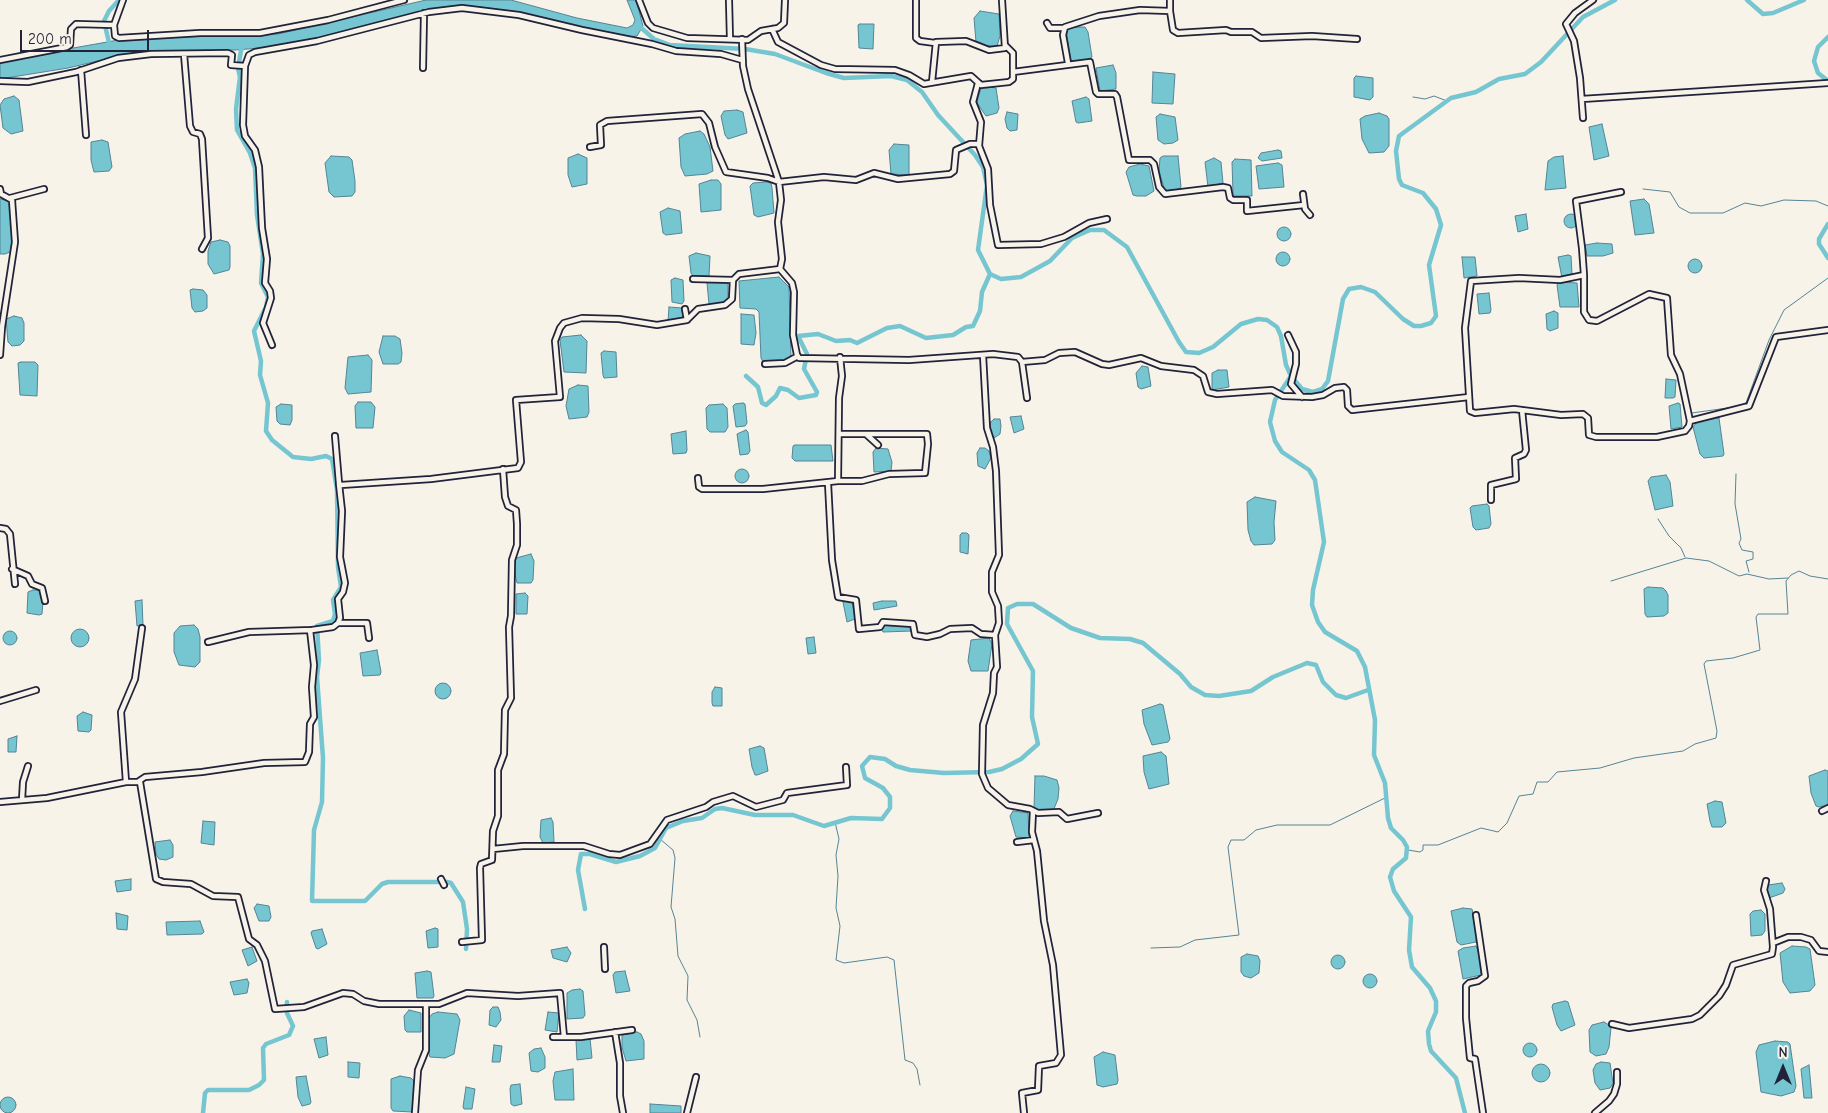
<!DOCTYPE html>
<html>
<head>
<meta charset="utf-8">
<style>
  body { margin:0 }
  #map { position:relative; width:1828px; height:1113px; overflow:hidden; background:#f7f3e8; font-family:"Comic Neue",sans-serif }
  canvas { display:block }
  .north { position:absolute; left:1758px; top:1043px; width:50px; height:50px; -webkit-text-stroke:4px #f7f3e8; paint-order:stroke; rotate:0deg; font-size:14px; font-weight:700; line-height:20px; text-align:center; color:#22223b }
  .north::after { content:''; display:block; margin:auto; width:18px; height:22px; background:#22223b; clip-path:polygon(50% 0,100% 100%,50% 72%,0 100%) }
  .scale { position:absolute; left:20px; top:30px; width:129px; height:22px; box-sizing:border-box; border:2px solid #22223b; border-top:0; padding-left:6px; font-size:15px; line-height:18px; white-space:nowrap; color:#22223b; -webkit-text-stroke:4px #f7f3e8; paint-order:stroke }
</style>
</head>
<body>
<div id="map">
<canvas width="1828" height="1113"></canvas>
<div class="north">N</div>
<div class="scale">200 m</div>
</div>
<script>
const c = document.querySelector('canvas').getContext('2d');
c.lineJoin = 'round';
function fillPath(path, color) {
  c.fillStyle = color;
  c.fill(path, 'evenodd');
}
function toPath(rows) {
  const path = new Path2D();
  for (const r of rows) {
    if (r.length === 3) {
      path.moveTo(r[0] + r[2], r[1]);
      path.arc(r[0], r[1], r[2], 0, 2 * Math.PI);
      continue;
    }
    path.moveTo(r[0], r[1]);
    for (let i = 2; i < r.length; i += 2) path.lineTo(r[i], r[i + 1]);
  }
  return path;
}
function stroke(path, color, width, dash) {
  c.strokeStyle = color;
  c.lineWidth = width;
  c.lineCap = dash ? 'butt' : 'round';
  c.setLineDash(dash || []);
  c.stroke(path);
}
const water = toPath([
  [426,0,511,0,577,18,627,28,633,25,635,20,627,0,636,0,643,26,637,36,626,37,496,9,463,5,418,12,325,37,285,46,235,50,131,53,68,68,0,79,0,61,124,39,278,34,426,0],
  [980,11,999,14,1000,36,997,46,985,46,976,42,974,18,980,11],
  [860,24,874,24,873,49,859,48,858,25,860,24],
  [1080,27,1085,27,1088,32,1092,57,1087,60,1071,61,1066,31,1070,28,1080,27],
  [1113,65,1116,73,1116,89,1100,91,1096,68,1113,65],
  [1153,72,1175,74,1173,104,1152,103,1153,72],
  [1356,76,1373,78,1373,97,1370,100,1354,97,1354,78,1356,76],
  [990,87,996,88,999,108,997,113,986,116,977,103,978,98,981,88,990,87],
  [14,96,19,100,23,131,11,134,3,128,0,105,4,99,14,96],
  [1086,97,1089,99,1092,121,1078,123,1076,122,1072,101,1086,97],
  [737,110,743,112,747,133,728,139,725,135,721,116,724,111,737,110],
  [1007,112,1018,114,1017,130,1010,131,1007,128,1005,119,1007,112],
  [1379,113,1387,116,1389,119,1389,146,1384,152,1369,153,1362,139,1360,119,1365,116,1379,113],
  [1160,114,1175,117,1178,140,1173,143,1164,144,1158,140,1156,117,1160,114],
  [1602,124,1609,156,1594,160,1589,127,1602,124],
  [700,131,704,134,710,147,713,171,707,174,685,176,681,167,679,138,685,134,700,131],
  [102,140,108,142,112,167,109,171,94,172,91,160,91,142,102,140],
  [894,144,909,145,909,175,891,174,889,150,894,144],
  [1278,150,1281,151,1282,158,1262,161,1258,158,1261,153,1278,150],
  [578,154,587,158,587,184,572,187,568,175,568,158,578,154],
  [331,156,349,157,352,160,355,181,355,192,352,196,334,197,329,192,325,163,331,156],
  [1178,156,1181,187,1179,189,1165,191,1159,171,1160,158,1163,156,1178,156],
  [1563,156,1566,188,1545,190,1548,161,1554,157,1563,156],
  [1214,158,1221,162,1223,183,1208,187,1205,162,1214,158],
  [1235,159,1251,160,1252,196,1234,196,1233,194,1232,162,1235,159],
  [1278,163,1282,165,1284,187,1259,189,1256,166,1278,163],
  [1140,164,1149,166,1154,191,1146,196,1137,196,1133,195,1126,172,1129,167,1140,164],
  [711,180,718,180,721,184,721,210,701,212,699,184,711,180],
  [766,182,771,183,772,188,774,213,758,217,754,215,750,186,753,183,766,182],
  [0,199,9,201,11,219,12,248,10,252,5,254,0,254,0,199],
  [1644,199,1649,204,1654,233,1635,235,1630,201,1644,199],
  [668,208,680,211,682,233,666,235,663,233,660,212,668,208],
  [1571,221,7],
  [1526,214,1528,229,1518,232,1515,216,1526,214],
  [1284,234,7],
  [220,240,228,242,230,246,230,267,229,270,214,274,208,264,208,251,211,242,220,240],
  [1597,243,1612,244,1613,253,1603,256,1587,256,1585,245,1597,243],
  [1283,259,7],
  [696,253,710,256,709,276,693,276,691,273,689,256,696,253],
  [1568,255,1571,256,1572,274,1562,278,1558,257,1568,255],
  [1462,257,1475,257,1477,276,1464,278,1462,257],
  [1695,266,7],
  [779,277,789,287,791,357,789,360,763,362,761,358,759,312,756,309,740,308,739,281,779,277],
  [675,278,683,280,684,301,682,304,672,302,671,280,675,278],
  [711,281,728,283,728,299,726,303,709,304,707,283,711,281],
  [1559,282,1577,283,1579,307,1560,307,1557,285,1559,282],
  [193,289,203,290,207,295,207,308,203,311,195,312,192,308,190,290,193,289],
  [1489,293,1491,310,1490,313,1479,314,1477,294,1489,293],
  [669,307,682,308,683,319,668,321,669,307],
  [1554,311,1558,313,1558,328,1550,331,1547,329,1546,314,1554,311],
  [741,314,754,315,756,333,754,345,741,344,741,314],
  [14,316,22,318,24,323,24,341,20,345,12,346,8,342,6,319,14,316],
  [581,335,587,341,586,373,564,372,560,340,562,337,581,335],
  [383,336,395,336,400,339,402,353,401,362,398,364,383,364,379,352,383,336],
  [604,351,616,352,617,377,604,378,603,375,601,353,604,351],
  [368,355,372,360,371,392,348,394,345,388,348,357,368,355],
  [21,362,35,362,38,365,37,396,20,395,18,363,21,362],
  [1142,366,1148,367,1151,386,1141,389,1138,387,1136,373,1142,366],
  [1218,370,1227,370,1229,387,1212,390,1212,373,1218,370],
  [1666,379,1676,380,1675,397,1673,398,1665,398,1666,379],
  [578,385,588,386,589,412,587,417,569,419,566,406,569,389,578,385],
  [358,402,371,402,375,407,373,428,356,428,355,406,358,402],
  [743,403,745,404,747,423,745,426,736,427,733,406,735,404,743,403],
  [1678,403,1680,404,1682,427,1671,429,1669,406,1678,403],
  [281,404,292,405,292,420,290,425,280,424,277,421,276,407,281,404],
  [723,404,727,408,728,427,725,432,710,432,707,429,706,408,709,405,723,404],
  [1021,416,1024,429,1014,433,1010,417,1021,416],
  [1719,418,1724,454,1723,456,1704,458,1700,454,1693,427,1698,421,1719,418],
  [994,419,1000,419,1001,426,1000,434,994,438,989,428,990,423,994,419],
  [746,430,748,432,750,451,748,454,740,455,737,434,746,430],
  [686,431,687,450,686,453,673,454,671,434,686,431],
  [795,445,831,445,833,461,795,461,792,458,793,446,795,445],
  [876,448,888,449,892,462,891,471,874,472,873,452,876,448],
  [980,448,985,448,989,451,991,458,985,469,978,466,977,453,980,448],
  [742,476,7],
  [1666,475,1670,482,1673,506,1655,510,1648,481,1651,477,1666,475],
  [1255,497,1276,501,1274,522,1275,540,1272,544,1254,545,1251,541,1248,530,1247,502,1255,497],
  [1487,504,1489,506,1491,524,1489,528,1476,530,1473,527,1470,508,1472,506,1487,504],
  [962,533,967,533,969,535,968,554,960,552,960,535,962,533],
  [531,554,534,561,533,580,531,583,517,583,514,570,516,558,531,554],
  [1648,587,1663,588,1666,591,1668,595,1668,613,1664,616,1647,617,1645,614,1644,589,1648,587],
  [33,590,40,590,43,601,42,614,39,615,27,613,28,592,33,590],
  [525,593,528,596,527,614,516,614,516,594,525,593],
  [142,600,143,625,137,626,135,601,142,600],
  [852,600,855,619,847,622,843,602,852,600],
  [882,601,896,601,897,606,874,610,873,603,882,601],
  [885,624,910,626,912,631,883,632,881,629,885,624],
  [194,625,198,629,200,637,200,662,195,667,179,665,174,652,174,633,180,626,194,625],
  [80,638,9],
  [10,638,7],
  [814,637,816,653,808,654,806,638,814,637],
  [989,638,992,644,988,671,971,671,968,661,971,640,989,638],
  [377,650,381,672,380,675,363,676,360,653,377,650],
  [443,691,8],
  [715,687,722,688,722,706,713,706,712,703,712,692,715,687],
  [1160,704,1163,705,1170,739,1168,742,1152,745,1144,724,1142,710,1160,704],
  [83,712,92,715,91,730,89,732,78,731,77,716,83,712],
  [17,736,16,752,8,752,8,739,17,736],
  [760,746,764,748,768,771,757,775,755,775,752,767,749,749,760,746],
  [1161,752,1166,756,1169,784,1149,789,1144,772,1143,756,1161,752],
  [1825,770,1828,771,1828,805,1819,807,1816,806,1811,793,1809,776,1825,770],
  [1035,776,1044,776,1057,780,1059,788,1058,799,1053,811,1037,811,1034,808,1035,776],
  [1715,801,1722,802,1726,823,1722,827,1712,827,1710,821,1707,804,1715,801],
  [1013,811,1028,813,1029,838,1016,837,1010,816,1013,811],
  [551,818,553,822,554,842,543,843,540,837,541,820,551,818],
  [203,821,215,822,214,845,201,843,203,821],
  [170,840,173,845,173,857,166,860,159,859,156,854,155,842,170,840],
  [131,879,131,890,117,892,115,881,131,879],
  [1782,883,1785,889,1783,893,1769,898,1766,894,1768,885,1782,883],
  [257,904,269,906,271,917,269,921,259,921,254,908,257,904],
  [1463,908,1472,909,1477,934,1476,942,1461,945,1457,942,1451,911,1463,908],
  [1761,910,1765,914,1765,931,1762,935,1751,936,1750,914,1753,911,1761,910],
  [116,913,128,916,127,930,117,929,116,913],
  [200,921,204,932,202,934,167,935,166,922,200,921],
  [435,928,438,929,438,947,428,948,426,931,435,928],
  [322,929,327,944,318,949,316,948,311,933,312,931,322,929],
  [1476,946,1480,956,1481,975,1463,979,1458,951,1463,948,1476,946],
  [1792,946,1806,947,1810,949,1815,985,1810,991,1790,993,1783,982,1780,953,1792,946],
  [252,947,257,961,248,966,242,950,252,947],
  [567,947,571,953,567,962,553,958,551,950,567,947],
  [1247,954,1258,956,1260,961,1259,973,1251,978,1244,976,1241,972,1241,957,1247,954],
  [1338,962,7],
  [427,971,431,972,434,996,433,998,417,998,415,973,427,971],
  [625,971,630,991,616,993,613,975,615,972,625,971],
  [1370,981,7],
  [247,979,249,983,247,993,234,995,230,982,247,979],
  [580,989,583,991,585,1015,583,1018,567,1019,567,993,572,990,580,989],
  [1565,1001,1568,1002,1575,1025,1561,1031,1557,1025,1552,1007,1553,1004,1565,1001],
  [493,1007,498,1007,500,1012,501,1020,496,1027,489,1025,490,1010,493,1007],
  [409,1010,421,1013,421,1032,407,1032,405,1030,404,1016,409,1010],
  [438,1012,457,1014,460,1020,454,1054,445,1058,430,1057,429,1054,429,1018,432,1014,438,1012],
  [548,1012,559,1013,557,1032,545,1030,548,1012],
  [1604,1022,1609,1025,1611,1028,1609,1047,1606,1054,1596,1056,1590,1052,1589,1030,1592,1025,1604,1022],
  [637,1032,641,1034,644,1041,644,1059,626,1061,622,1047,622,1035,637,1032],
  [326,1037,328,1055,319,1058,314,1039,326,1037],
  [590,1038,592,1058,577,1060,576,1040,590,1038],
  [1775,1041,1788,1042,1790,1044,1796,1086,1794,1092,1781,1096,1761,1092,1756,1052,1759,1045,1775,1041],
  [1530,1050,7],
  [494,1045,502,1046,500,1062,492,1062,494,1045],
  [541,1048,545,1057,545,1068,538,1072,531,1071,529,1053,534,1049,541,1048],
  [1103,1052,1115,1055,1118,1080,1117,1084,1103,1087,1097,1085,1094,1057,1103,1052],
  [348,1062,360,1063,359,1078,348,1077,348,1062],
  [1601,1062,1610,1063,1613,1083,1610,1088,1600,1090,1595,1083,1593,1070,1596,1064,1601,1062],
  [1541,1073,9],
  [1809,1065,1812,1098,1804,1098,1801,1069,1809,1065],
  [573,1069,574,1100,555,1100,553,1081,555,1072,573,1069],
  [306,1076,311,1102,310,1104,302,1106,298,1097,296,1077,306,1076],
  [400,1076,411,1078,415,1082,412,1112,393,1111,391,1108,391,1079,400,1076],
  [520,1084,522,1104,514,1106,511,1104,510,1089,511,1085,520,1084],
  [466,1087,475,1089,472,1109,464,1109,463,1107,466,1087],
  [8,1105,8],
  [650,1104,681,1106,681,1113,650,1113,650,1104]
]);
fillPath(water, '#76c6d1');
stroke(water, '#548495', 1);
stroke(toPath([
  [1413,97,1425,99,1434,96,1447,101],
  [1643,189,1670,192,1679,207,1690,213,1723,213,1745,203,1761,206,1784,200,1816,201,1828,206],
  [1692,413,1741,406,1746,403,1769,340,1784,310,1828,278],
  [1736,474,1735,504,1741,539,1739,543,1742,550,1753,552,1753,559,1746,561,1749,572],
  [1658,519,1669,536,1681,548,1685,557],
  [1611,581,1686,558,1709,561,1739,576,1747,574,1769,579,1788,578],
  [835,822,839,839,836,855,838,876,836,908,840,926,836,960,844,963,887,957,894,960,905,1060,913,1063,917,1069,920,1085],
  [660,839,673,850,675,858,671,907,675,919,678,956,688,976,687,1000,697,1020,700,1037],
  [1408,850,1420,852,1423,850,1423,845,1438,845,1481,828,1498,832,1507,823,1519,796,1533,794,1537,782,1548,782,1557,772,1600,768,1634,758,1683,751,1695,744,1716,738,1717,731,1704,664,1706,661,1733,658,1760,650,1756,617,1758,614,1788,614,1786,581,1791,575,1799,571,1810,576,1828,579],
  [1151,948,1180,947,1195,940,1239,935,1228,847,1231,840,1244,840,1256,830,1277,825,1330,825,1387,797]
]), '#548495', 1);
stroke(toPath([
  [1747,0,1763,14,1773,13,1804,0],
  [639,26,654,39,670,45,745,49,775,54,826,73,844,78,891,76,907,80,922,92,938,115,975,155,983,167,987,185,978,250,990,274,1001,279,1021,277,1050,261,1072,238,1090,230,1104,230,1127,247,1179,342,1186,352,1199,353,1213,347,1241,324,1258,319,1267,320,1277,327,1281,336,1286,365,1291,376,1302,389,1313,392,1322,389,1328,381,1343,299,1349,289,1361,287,1375,292,1403,319,1414,326,1421,326,1431,323,1436,316,1429,265,1441,225,1436,209,1423,193,1402,185,1399,179,1396,151,1399,136,1451,98,1476,92,1499,79,1525,74,1541,62,1583,17,1615,0],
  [1828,37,1818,47,1814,61,1818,73,1828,81],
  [242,45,238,68,240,77,236,109,237,130,250,153,255,168,257,215,263,254,261,283,268,297,266,307,254,331,261,361,260,375,268,403,266,431,272,440,293,457,311,459,326,456,332,459,337,490,338,567,341,587,333,600,335,614,333,621,317,626,319,660,317,677,323,758,322,802,314,830,312,901,365,901,382,884,388,882,447,882,451,883,463,902,467,929,466,949],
  [110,47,104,21,109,11,119,0],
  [1828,224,1819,239,1819,244,1828,258],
  [746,376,758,387,762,403,766,405,776,396,780,388,788,390,799,398,816,395,817,392,804,369,807,354,798,336,818,334,836,341,850,340,857,343,887,328,900,326,926,338,953,335,966,327,973,326,980,311,982,292,990,274],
  [1291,376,1275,400,1270,422,1275,441,1282,452,1309,470,1315,480,1324,542,1313,590,1312,605,1318,622,1325,632,1357,651,1365,667,1375,720,1374,755,1385,783,1388,818,1391,828,1403,840,1407,847,1406,858,1393,869,1390,877,1394,891,1411,917,1409,950,1412,967,1430,988,1436,1001,1436,1012,1428,1031,1429,1044,1431,1051,1456,1078,1465,1113],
  [585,909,578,870,581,854,590,854,616,862,640,856,655,848,666,828,683,821,702,818,715,809,722,808,755,815,793,815,824,826,851,818,882,819,890,808,890,797,883,788,865,778,862,766,870,757,885,759,896,766,910,770,944,773,989,772,1002,769,1021,759,1038,744,1032,717,1033,671,1007,624,1008,608,1017,604,1033,604,1071,628,1100,638,1130,639,1143,643,1180,674,1191,687,1205,695,1219,696,1251,691,1273,677,1307,663,1316,665,1323,682,1336,695,1346,698,1368,690],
  [203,1113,205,1093,208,1090,249,1090,259,1085,264,1080,263,1048,266,1044,289,1035,293,1026,287,1013,287,1002]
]), '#76c6d1', 4.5);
const minor = toPath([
  [639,0,648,23,653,28,687,38,748,40,761,31,778,28,784,23,785,0],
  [729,0,730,39],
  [916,0,916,38,920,41,935,43],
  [1170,11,1170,0],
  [1047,23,1050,28,1064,28],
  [114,25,123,0],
  [772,29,778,42,821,65,835,69,895,70,909,75,924,84,971,76,981,85,1009,82,1013,79,1013,53,1005,45],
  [742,39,743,66,748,89,779,182,781,200,778,222,782,259,780,269,792,283,794,292,793,335,797,355,799,358,909,360,993,354,1018,357,1022,362],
  [184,54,190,126,193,132,200,134,202,139,208,238,202,249],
  [0,60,67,47,70,45,71,29,76,24,114,25,115,36,119,38,200,33,260,33,328,20,404,0],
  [1068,63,1063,35,1065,27,1099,16,1140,10,1170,11,1173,30,1178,33,1226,30,1231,32,1252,32,1261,38,1312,36,1357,39],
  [245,66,243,125,245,136,255,150,259,167,262,228,267,259,265,283,270,291,271,298,263,323,272,345],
  [423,68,424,13],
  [81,70,86,135],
  [1013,72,1090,62,1096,92,1098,94,1115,94,1117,97,1129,160,1150,160,1154,164,1159,187,1165,194,1223,187,1228,188,1230,198,1233,200,1247,200,1247,211,1304,205],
  [0,81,28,82,76,72,118,58,151,54,228,53,232,55,231,65,245,66,249,55,255,52,317,41,429,12,462,8,519,15,582,30,652,44,676,51,721,54,742,60],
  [932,82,936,42,966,41,989,50,1005,48,1002,0],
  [978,83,973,102,981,122,979,146,988,169,990,205,998,245,1041,244,1064,237,1089,223,1107,219],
  [1582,99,1828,83],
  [1583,118,1580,78,1574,41,1566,24,1575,13,1593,0],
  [590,147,601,145,600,125,607,121,702,114,709,123,715,147,726,172,768,178,779,182,824,177,856,180,874,173,898,179,950,174,954,171,956,150,970,144,979,144],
  [0,189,1,194,12,200,15,242,2,327,0,355],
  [1303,194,1305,209,1310,215],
  [10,198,44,189],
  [1584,275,1560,280,1519,278,1471,281,1465,328,1470,411,1475,413,1514,409,1561,415,1583,414,1588,418,1589,435,1596,437,1657,437,1685,431,1689,426,1690,421,1680,374,1671,355,1667,298,1649,294,1597,321,1589,320,1584,312,1584,275,1582,248,1576,201,1621,192],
  [693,279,733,280],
  [685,309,687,320,698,309,725,305,732,299,733,280,739,274,780,269],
  [1288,335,1296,352,1296,364,1291,384,1302,397],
  [983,355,987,428,993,447,996,471,999,555,992,572,992,592,998,606,999,623,995,635,997,667,994,673,993,693,983,725,982,774,988,788,1008,805,1030,809,1038,813,1059,812,1067,819,1098,813],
  [765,364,785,363,798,356],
  [1027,398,1022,362,1045,360,1059,353,1075,352,1102,364,1109,365,1141,358,1161,366,1194,370,1203,376,1208,392,1217,394,1272,390,1283,396,1312,397,1323,395,1335,388,1344,387,1347,390,1348,406,1352,410,1469,397],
  [1690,421,1749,406,1776,337,1828,330],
  [867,435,878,445],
  [335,436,339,483,341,485,431,479,518,468,521,462,516,400,560,397,555,341,560,328,564,323,582,318,619,319,657,325,687,320],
  [698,478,699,487,702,489,763,489,838,481,839,398,842,376,840,357],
  [838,481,862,481,889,474,925,473,928,444,927,434,839,434],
  [828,483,832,560,838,597,856,600,859,629,880,627,883,622,913,624,915,635,927,637,940,634,950,629,972,628,981,634,995,635],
  [1491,500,1491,485,1516,479,1515,458,1524,454,1526,450,1522,410],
  [0,528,6,529,10,534,15,584],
  [12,569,28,576,32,584,42,588,45,601],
  [338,623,367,623,369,638],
  [208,642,249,632,312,630,333,627,338,623,340,618,338,599,343,592,345,583,340,557,342,511,339,484],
  [0,701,36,690],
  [139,781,145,777,202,772,264,763,305,762,309,752,310,724,314,717,312,687,314,665,310,630],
  [126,782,121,712,135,679,142,628],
  [22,800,23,782,28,766],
  [0,802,47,798,126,782,140,782,156,879,163,882,191,884,213,896,238,897,249,939,257,945,265,961,275,1009,304,1007,343,993,353,994,364,1001,379,1004,439,1004,467,993,518,996,560,993,564,1037],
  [1822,811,1828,808],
  [1017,842,1034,840],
  [493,849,523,846,584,846,609,854,620,855,650,844,667,820,706,807,713,802,733,796,756,807,783,800,787,793,847,785,846,767],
  [441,879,444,885],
  [1476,915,1485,976,1478,981,1469,983,1466,986,1466,1018,1470,1058,1475,1059,1483,1113],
  [462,942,482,940,480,868,481,864,492,860,493,831,498,816,498,770,504,754,505,710,511,698,509,627,511,616,512,560,517,545,517,524,516,510,508,506,505,497,503,469],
  [1773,943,1788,937,1801,937,1811,940,1819,951,1828,952],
  [604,947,605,969],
  [1612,1024,1629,1028,1692,1019,1700,1015,1719,996,1726,985,1733,965,1772,954,1773,947,1770,909,1764,890,1766,881],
  [615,1032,620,1063,620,1096,623,1113],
  [553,1037,581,1037,632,1030],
  [415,1113,418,1070,426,1050,426,1004],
  [687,1113,696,1077],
  [1024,1113,1022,1093,1038,1090,1039,1066,1056,1063,1061,1055,1053,965,1044,921,1037,851,1032,832,1033,811],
  [1595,1113,1609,1101,1614,1094,1617,1084,1617,1072]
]);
stroke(minor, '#22223b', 8);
stroke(minor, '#f7f3e8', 4.5);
</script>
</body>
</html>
